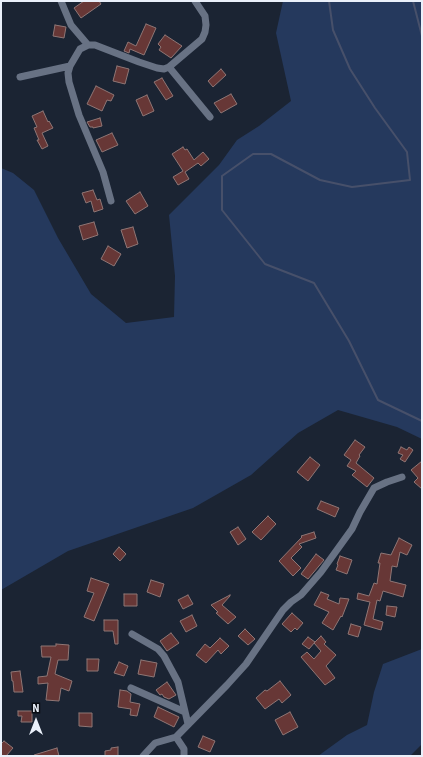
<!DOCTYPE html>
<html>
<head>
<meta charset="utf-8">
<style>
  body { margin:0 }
  #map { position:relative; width:423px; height:757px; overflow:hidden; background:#1b2433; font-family:"Source Sans 3",sans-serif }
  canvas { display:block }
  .frame { position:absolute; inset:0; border:2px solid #eaf0fa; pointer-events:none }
  .north { position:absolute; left:16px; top:701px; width:40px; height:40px; -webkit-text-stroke:3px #090d14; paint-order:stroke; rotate:0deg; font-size:11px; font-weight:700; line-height:16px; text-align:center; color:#eaf0fa }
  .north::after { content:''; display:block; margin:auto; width:14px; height:18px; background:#eaf0fa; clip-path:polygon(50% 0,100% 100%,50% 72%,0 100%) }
</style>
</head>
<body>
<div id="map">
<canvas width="423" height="757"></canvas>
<div class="frame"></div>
<div class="north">N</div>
</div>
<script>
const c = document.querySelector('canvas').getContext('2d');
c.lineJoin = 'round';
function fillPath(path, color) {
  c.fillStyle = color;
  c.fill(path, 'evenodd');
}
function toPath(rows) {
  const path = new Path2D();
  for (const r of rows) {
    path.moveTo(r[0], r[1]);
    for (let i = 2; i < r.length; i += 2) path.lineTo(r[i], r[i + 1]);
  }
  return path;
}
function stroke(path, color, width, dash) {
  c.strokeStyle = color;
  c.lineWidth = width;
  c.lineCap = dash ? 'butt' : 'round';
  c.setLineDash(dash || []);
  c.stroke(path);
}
fillPath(toPath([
  [283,1,422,1,422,439,397,427,338,410,298,433,251,475,193,508,68,551,1,590,1,168,13,173,34,190,58,238,91,294,126,323,174,317,175,276,169,215,219,165,237,140,259,126,291,101,276,33],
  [422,649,422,744,410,756,318,756,347,735,367,725,374,692,383,664]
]), '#25395d');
stroke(toPath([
  [329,1,333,30,350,69,375,108,407,152,410,180,352,187,320,180,271,154,253,154,222,176,222,210,265,264,314,283,349,341,378,400,422,421],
  [413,1,422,36]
]), '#47506a', 2);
const building = toPath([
  [84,1,99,1,101,4,81,18,74,8,84,1],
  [146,24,156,28,144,55,130,49,129,53,124,51,128,42,136,46,146,24],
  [55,25,66,27,64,38,53,36,55,25],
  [165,35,182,46,171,58,159,50,161,47,158,44,165,35],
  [117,66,129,69,125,84,113,81,117,66],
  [221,69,226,75,213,87,208,81,221,69],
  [162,78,173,96,166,100,154,82,162,78],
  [96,86,114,95,111,101,107,100,102,111,87,104,96,86],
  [231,94,237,104,221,113,214,103,231,94],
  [147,95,154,111,143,116,136,100,147,95],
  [43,111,48,122,49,121,53,128,42,133,48,146,42,149,37,140,39,140,34,128,37,127,32,116,43,111],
  [100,118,102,126,93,128,93,127,90,127,87,122,100,118],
  [112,133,118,145,102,152,96,140,112,133],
  [183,147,185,150,187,149,194,160,203,152,209,159,201,166,198,163,185,172,189,179,178,185,173,177,183,171,172,154,183,147],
  [93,190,97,200,100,199,103,209,94,212,91,201,86,203,82,193,93,190],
  [140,192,148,206,135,214,126,201,140,192],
  [94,222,98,235,83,240,79,226,94,222],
  [133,227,138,244,127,248,121,230,133,227],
  [108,246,121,254,114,266,101,259,108,246],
  [355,440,365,447,359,455,360,456,356,463,374,478,367,487,352,475,356,471,347,466,351,460,344,455,355,440],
  [401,447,407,450,409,447,413,450,405,462,400,459,403,455,398,453,401,447],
  [310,457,320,465,308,481,297,472,310,457],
  [422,461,422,489,414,482,418,478,411,470,422,461],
  [321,501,339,508,335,517,317,509,321,501],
  [268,516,276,524,261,540,252,532,268,516],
  [238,527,246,539,238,545,230,532,238,527],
  [314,532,316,538,299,544,302,547,291,558,301,568,293,576,279,561,302,537,301,536,314,532],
  [399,538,412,545,407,555,400,552,397,567,392,566,390,581,406,585,403,597,383,591,380,601,377,600,373,619,383,622,381,630,364,625,370,602,357,599,358,593,369,596,374,583,377,584,380,563,378,563,381,553,391,555,399,538],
  [119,547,126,554,120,561,113,554,119,547],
  [316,554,324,560,308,579,301,574,316,554],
  [340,556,352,560,347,574,336,570,338,565,337,564,340,556],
  [91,578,109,584,94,621,84,617,94,593,87,591,91,578],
  [151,580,164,584,160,597,147,592,151,580],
  [321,592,329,595,327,599,339,604,340,598,349,599,342,617,341,616,333,630,322,623,329,612,314,605,321,592],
  [124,594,137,594,137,606,124,606,124,594],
  [188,595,193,604,183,609,178,600,188,595],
  [230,595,230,596,222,605,236,617,228,624,216,613,218,612,211,605,230,595],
  [387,606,397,607,395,617,386,615,387,606],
  [292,613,303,623,297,630,295,628,291,632,282,624,292,613],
  [192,615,197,626,186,632,180,621,192,615],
  [104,620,118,620,118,644,115,644,113,631,104,631,104,620],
  [351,624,361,627,358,637,348,634,351,624],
  [245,629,255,639,248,645,238,636,245,629],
  [171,633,179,643,167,651,160,641,171,633],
  [321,636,326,642,324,644,336,655,326,666,335,678,325,685,301,657,307,652,314,659,321,651,314,643,321,636],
  [308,637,315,642,309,649,302,644,308,637],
  [220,638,229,646,221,654,218,650,206,663,196,655,205,644,210,648,220,638],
  [56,644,69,645,68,660,58,660,55,674,72,681,69,691,61,688,59,701,46,700,48,683,38,684,38,677,47,676,51,657,42,657,41,646,56,646,56,644],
  [87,659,99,659,98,671,87,671,87,659],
  [141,660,157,663,154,677,138,674,141,660],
  [119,662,128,666,124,676,114,673,119,662],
  [20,671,23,692,14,692,13,681,12,681,11,672,20,671],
  [280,681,291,695,282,703,279,699,265,709,256,698,265,690,267,691,280,681],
  [167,682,176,695,169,699,164,697,162,694,160,695,156,690,167,682],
  [120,690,127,691,131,694,130,702,140,704,137,716,130,715,131,709,118,707,120,690],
  [158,707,179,717,174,727,154,717,158,707],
  [18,711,32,711,32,722,21,722,22,716,18,716,18,711],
  [290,712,298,727,283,735,275,720,290,712],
  [79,713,92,713,92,727,79,726,79,713],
  [203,736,215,741,210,752,198,747,203,736],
  [4,741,13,748,6,756,1,756,1,744,4,741],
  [118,747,118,756,105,756,105,751,111,750,111,748,118,747],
  [57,748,59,756,34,756,34,755,57,748]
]);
fillPath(building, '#673736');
stroke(building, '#8f7675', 1);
stroke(toPath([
  [61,1,71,25,88,45],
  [169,67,210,117],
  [20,77,70,66],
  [111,201,103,172,79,115,69,82,68,73,70,66,80,49,88,45,95,45,139,62,157,68,164,69,169,67,202,39,205,32,206,25,205,16,195,1],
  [132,634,158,649,164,656,178,682,188,724],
  [131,688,185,712],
  [176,737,184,749,184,756],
  [143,756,155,743,176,737,227,685,246,664,283,610,291,602,301,595,321,572,352,529,360,512,374,488,387,482,402,477]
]), '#687284', 7);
</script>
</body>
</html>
